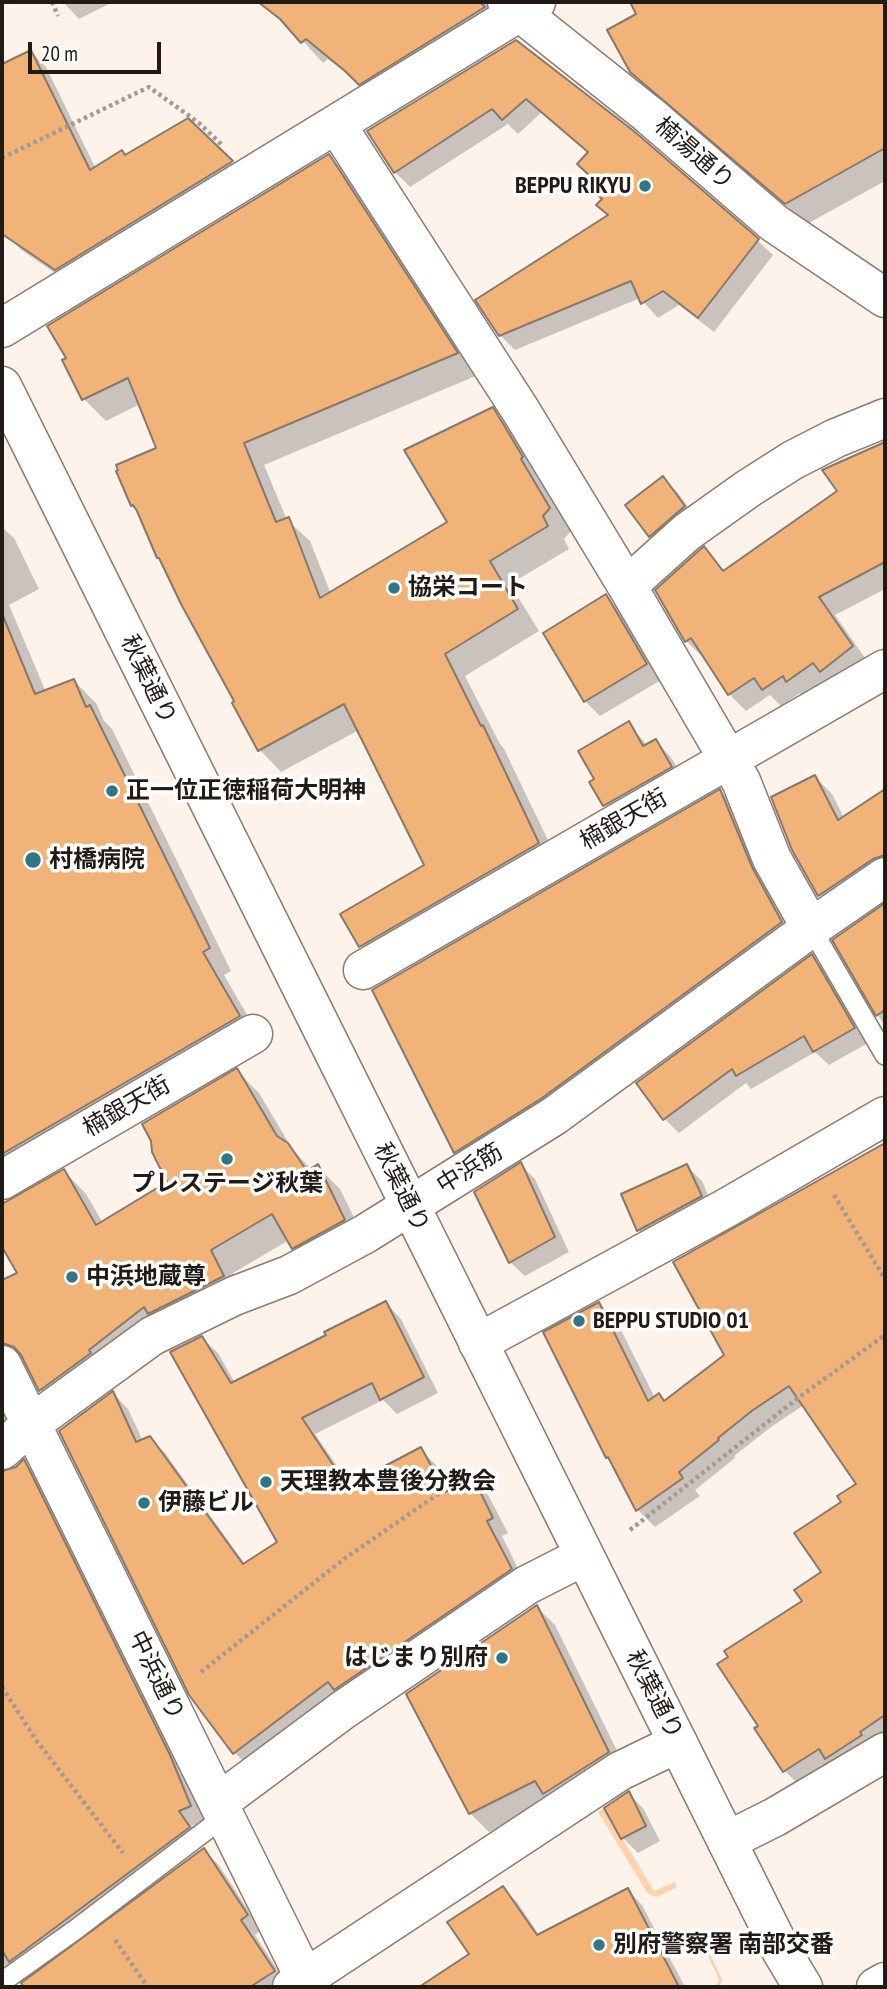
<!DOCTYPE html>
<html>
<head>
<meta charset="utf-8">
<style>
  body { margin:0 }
  #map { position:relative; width:887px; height:1989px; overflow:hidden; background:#fdf3eb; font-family:"PT Sans Narrow",sans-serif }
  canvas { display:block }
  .frame { position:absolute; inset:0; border:4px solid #211b16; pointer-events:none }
  .scale { position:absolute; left:28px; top:42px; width:133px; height:32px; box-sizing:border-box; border:4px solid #211b16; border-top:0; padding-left:9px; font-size:21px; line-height:24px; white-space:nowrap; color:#211b16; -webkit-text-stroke:5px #fff; paint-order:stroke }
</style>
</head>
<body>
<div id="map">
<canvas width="887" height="1989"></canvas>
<div class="frame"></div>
<div class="scale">20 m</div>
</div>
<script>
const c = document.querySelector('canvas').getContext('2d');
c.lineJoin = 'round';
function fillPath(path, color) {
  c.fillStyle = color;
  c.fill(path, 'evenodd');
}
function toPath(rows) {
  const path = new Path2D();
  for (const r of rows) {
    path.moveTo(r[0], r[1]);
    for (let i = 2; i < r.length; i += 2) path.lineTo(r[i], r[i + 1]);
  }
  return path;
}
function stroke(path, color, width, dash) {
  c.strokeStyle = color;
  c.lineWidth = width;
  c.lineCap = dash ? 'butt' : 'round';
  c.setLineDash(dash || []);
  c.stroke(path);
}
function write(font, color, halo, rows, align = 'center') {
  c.font = font + ' "PT Sans Narrow","Noto Sans JP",sans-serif';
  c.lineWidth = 7;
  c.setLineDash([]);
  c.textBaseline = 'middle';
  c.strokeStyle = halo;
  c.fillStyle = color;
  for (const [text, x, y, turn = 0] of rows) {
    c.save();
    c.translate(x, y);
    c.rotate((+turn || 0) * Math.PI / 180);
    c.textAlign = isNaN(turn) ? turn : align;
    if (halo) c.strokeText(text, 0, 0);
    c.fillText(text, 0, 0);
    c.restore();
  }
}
fillPath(toPath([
  [604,1808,654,1891,675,1882,677,1887,657,1897,648,1894,598,1812],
  [697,1928,722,1979,720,1987,716,1987,719,1979,695,1930]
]), '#fdd2ac');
fillPath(toPath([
  [63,2,113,2,79,19],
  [267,2,525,2,366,89,328,59,323,63],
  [632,2,885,2,885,181,807,224,653,93,631,71,639,15],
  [518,41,757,240,773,255,714,332,679,305,658,318,640,298,515,350,500,335,610,216,593,177,589,153,542,112,518,134,508,124,410,187,395,172,369,132],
  [31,52,46,67,96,169,125,156,187,120,246,177,71,284,20,249,2,229,2,67],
  [329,156,351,178,478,375,264,465,287,520,310,541,331,594,450,523,492,410,514,431,571,531,564,539,569,549,510,584,539,631,465,676,500,744,504,749,560,865,383,968,361,946,427,865,359,730,281,772,260,750,234,704,237,702,158,449,140,404,106,421,84,399,64,361],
  [885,443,885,589,835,615,870,665,805,698,800,693,781,706,770,695,746,711,729,694,706,657,704,658,686,641,704,549,726,572,839,492,824,471],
  [663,478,678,493,699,522,665,551,650,536],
  [2,520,5,530,14,538,39,589,9,605,46,692,74,681,96,703,104,721,112,729,231,971,224,975,261,1039,5,1192,2,1203],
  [606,597,621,611,661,680,600,716,585,701],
  [629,724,647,745,655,741,670,756,686,782,619,820,604,805,592,783,597,780],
  [815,777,832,794,844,818,885,791,885,880,837,913,820,895,793,849],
  [720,791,736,808,798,939,472,1168,455,1152],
  [885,905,885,1027,834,941],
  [812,957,826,971,868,1043,829,1065,815,1052,751,1089,746,1083,679,1133,664,1118],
  [237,1071,259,1093,293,1150,312,1170,318,1167,340,1189,366,1242,316,1270,293,1247,289,1240,233,1273,245,1299,63,1412,41,1390,24,1357,12,1345,2,1323,2,1282,19,1273,2,1243,2,1204,14,1201,64,1171,86,1194,103,1223,169,1183],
  [885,1145,885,1744,802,1788,785,1771,760,1727,804,1601,823,1573,844,1502,858,1484,804,1405,771,1427,734,1456,735,1458,695,1490,700,1496,655,1527,638,1510,613,1462,608,1457,599,1305,617,1322,655,1398,658,1395,666,1403,726,1356,675,1263],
  [521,1165,535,1179,569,1252,525,1276,510,1262],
  [687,1166,702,1181,715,1212,654,1245,639,1230,623,1194],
  [386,1303,401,1319,438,1393,397,1414,383,1400,315,1434,351,1486,420,1449,436,1465,450,1491,473,1479,488,1495,508,1533,502,1536,526,1585,250,1768,235,1753,191,1694,113,1393,128,1409,143,1441,150,1438,165,1453,245,1564,280,1542,202,1338,218,1353,235,1383],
  [2,1402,17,1434,2,1448],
  [24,1462,38,1476,184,1771,204,1821,192,1826,203,1842,2,1987,2,1566,18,1553,2,1521,2,1473,8,1473],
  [537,1607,555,1625,627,1771,551,1800,489,1832,470,1813,408,1694],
  [629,1794,643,1808,660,1841,638,1853,623,1838,606,1809],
  [203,1850,218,1864,261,1930,255,1935,288,1986,19,1987],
  [502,1888,517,1902,540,1936,628,1890,642,1905,685,1987,456,1987,446,1972,472,1955]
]), '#0003');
const building = toPath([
  [258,2,480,2,485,7,359,85,345,71,306,39,301,43,280,19,258,2],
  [630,2,885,2,885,148,785,204,630,72,607,30,636,14,630,2],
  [516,40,635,132,759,239,698,318,663,291,641,304,631,281,499,336,475,300,608,215,596,205,602,199,584,184,591,177,577,164,588,152,526,99,502,120,492,109,394,173,367,131,516,40],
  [31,50,90,170,122,150,125,155,188,118,233,161,55,270,2,234,2,64,31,50],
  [329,154,458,353,244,443,276,522,289,517,320,598,447,522,404,450,493,407,523,457,521,459,550,508,543,516,548,526,490,561,518,609,445,654,481,726,483,725,539,843,359,947,340,914,424,865,344,704,258,751,232,703,234,701,181,604,159,558,157,558,137,511,133,505,131,506,116,471,118,470,116,465,156,448,128,378,82,400,62,360,66,358,47,326,329,154],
  [885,442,885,562,819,597,853,646,820,672,813,663,786,682,783,676,762,690,754,678,728,695,691,638,685,642,655,590,704,546,723,571,837,491,822,470,885,442],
  [663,476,685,506,649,537,625,505,663,476],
  [606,594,647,664,584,702,543,633,606,594],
  [3,616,35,694,74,679,86,707,90,705,210,948,203,952,240,1016,2,1154,3,616],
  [629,721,643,746,656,739,672,767,603,806,589,782,594,779,578,751,629,721],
  [815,775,838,820,885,789,885,855,873,859,818,896,792,850,771,797,815,775],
  [720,789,752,867,782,922,542,1098,454,1153,372,990,720,789],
  [885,903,885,1010,876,1016,832,940,885,903],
  [812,954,855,1028,813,1052,804,1036,736,1076,732,1069,663,1120,636,1083,812,954],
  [237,1068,277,1136,288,1143,307,1171,318,1164,345,1220,292,1249,272,1214,211,1250,224,1276,148,1314,144,1307,89,1350,91,1353,39,1391,21,1355,14,1347,2,1343,2,1280,17,1273,2,1247,2,1204,64,1169,96,1225,167,1182,152,1152,151,1141,142,1124,237,1068],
  [885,1143,885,1715,860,1732,862,1735,825,1759,819,1749,783,1772,754,1728,758,1726,717,1664,728,1657,724,1651,802,1601,794,1590,821,1572,794,1533,841,1502,837,1496,856,1484,789,1386,753,1410,718,1438,719,1440,679,1472,683,1478,636,1511,608,1457,606,1458,543,1332,599,1302,648,1401,659,1393,664,1401,724,1355,673,1262,885,1143],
  [521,1162,555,1237,509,1263,474,1192,521,1162],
  [687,1164,702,1196,637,1231,621,1194,687,1164],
  [386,1301,424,1377,380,1400,372,1383,302,1418,347,1486,421,1447,445,1492,473,1477,493,1518,487,1521,512,1569,334,1690,328,1682,233,1754,189,1695,59,1431,113,1391,136,1442,150,1436,243,1564,277,1542,170,1352,202,1336,231,1383,326,1335,324,1332,386,1301],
  [24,1459,170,1755,191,1806,179,1811,190,1827,9,1962,2,1950,2,1471,16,1467,24,1459],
  [537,1605,609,1752,543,1794,535,1781,469,1814,406,1694,537,1605],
  [629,1791,646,1826,621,1839,604,1808,629,1791],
  [204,1848,248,1915,241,1920,275,1971,250,1987,24,1987,21,1983,204,1848],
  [503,1886,537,1935,628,1888,679,1987,419,1987,469,1954,447,1922,503,1886]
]);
fillPath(building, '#f2b378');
stroke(building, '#86786b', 2);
const lane = toPath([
  [811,928,885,1055],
  [2,1982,75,1930,225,1816]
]);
const street = toPath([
  [507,2,649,115,774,223,885,298],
  [336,124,521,411,627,586,741,781,772,859,811,928],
  [2,328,536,2],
  [627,586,687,532,749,488,793,460,836,438,885,418],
  [363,970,885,669],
  [2,1180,253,1034],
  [478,1343,728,1207,885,1116],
  [2,1365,309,1987],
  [2,1450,31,1424,152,1336,234,1296,289,1275,365,1234,554,1116,811,928,885,877],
  [218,1803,343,1710,527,1585,584,1556],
  [727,1841,775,1817,885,1752],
  [292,1987,620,1771,678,1743]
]);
const secondary = toPath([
  [2,386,782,1952,803,1987]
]);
const highway = toPath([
  [876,1987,885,1982]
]);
stroke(lane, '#8b7c70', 22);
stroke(street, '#8b7c70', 41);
stroke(secondary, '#8b7c70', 41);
stroke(highway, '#8b7c70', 41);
stroke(toPath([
  [52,2,58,16],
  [2,158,149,87,199,123,223,146],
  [834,1195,885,1279],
  [630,1530,798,1398,885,1335],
  [201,1672,344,1559,444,1490,482,1469],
  [2,1687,36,1740,123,1853],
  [115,1940,148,1987]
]), '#a29a93', 4.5, [3.5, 3.5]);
stroke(lane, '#fff', 19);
stroke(street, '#fff', 38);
stroke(secondary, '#fff', 38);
stroke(highway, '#fff', 38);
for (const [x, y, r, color] of [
  [645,186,7,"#317684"],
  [394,588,7,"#317684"],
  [112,791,7,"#317684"],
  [33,860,9,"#317684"],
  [227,1159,7,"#317684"],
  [72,1277,7,"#317684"],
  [579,1321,7,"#317684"],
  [266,1482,7,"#317684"],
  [144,1503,7,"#317684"],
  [502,1658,7,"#317684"],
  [599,1945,7,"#317684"]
]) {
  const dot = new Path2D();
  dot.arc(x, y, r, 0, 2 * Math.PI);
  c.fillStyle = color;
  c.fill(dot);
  stroke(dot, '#fff', 2.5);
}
write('24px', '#211b16', '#fff', [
  ["楠湯通り",694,154,41],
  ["秋葉通り",148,680,64],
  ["楠銀天街",624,820,-30],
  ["楠銀天街",127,1107,-30],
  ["中浜筋",470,1169,-32],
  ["秋葉通り",401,1188,64],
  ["中浜通り",156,1676,64],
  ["秋葉通り",654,1695,63]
]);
write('bold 24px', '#211b16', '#fff', [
  ["BEPPU RIKYU",631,186,"right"],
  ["協栄コート",408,588],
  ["正一位正徳稲荷大明神",126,791],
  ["村橋病院",49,860],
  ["プレステージ秋葉",227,1184,"center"],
  ["中浜地蔵尊",86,1277],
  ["BEPPU STUDIO 01",593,1321],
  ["天理教本豊後分教会",280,1482],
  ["伊藤ビル",158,1503],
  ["はじまり別府",488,1658,"right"],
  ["別府警察署 南部交番",613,1945]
], 'left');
</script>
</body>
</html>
